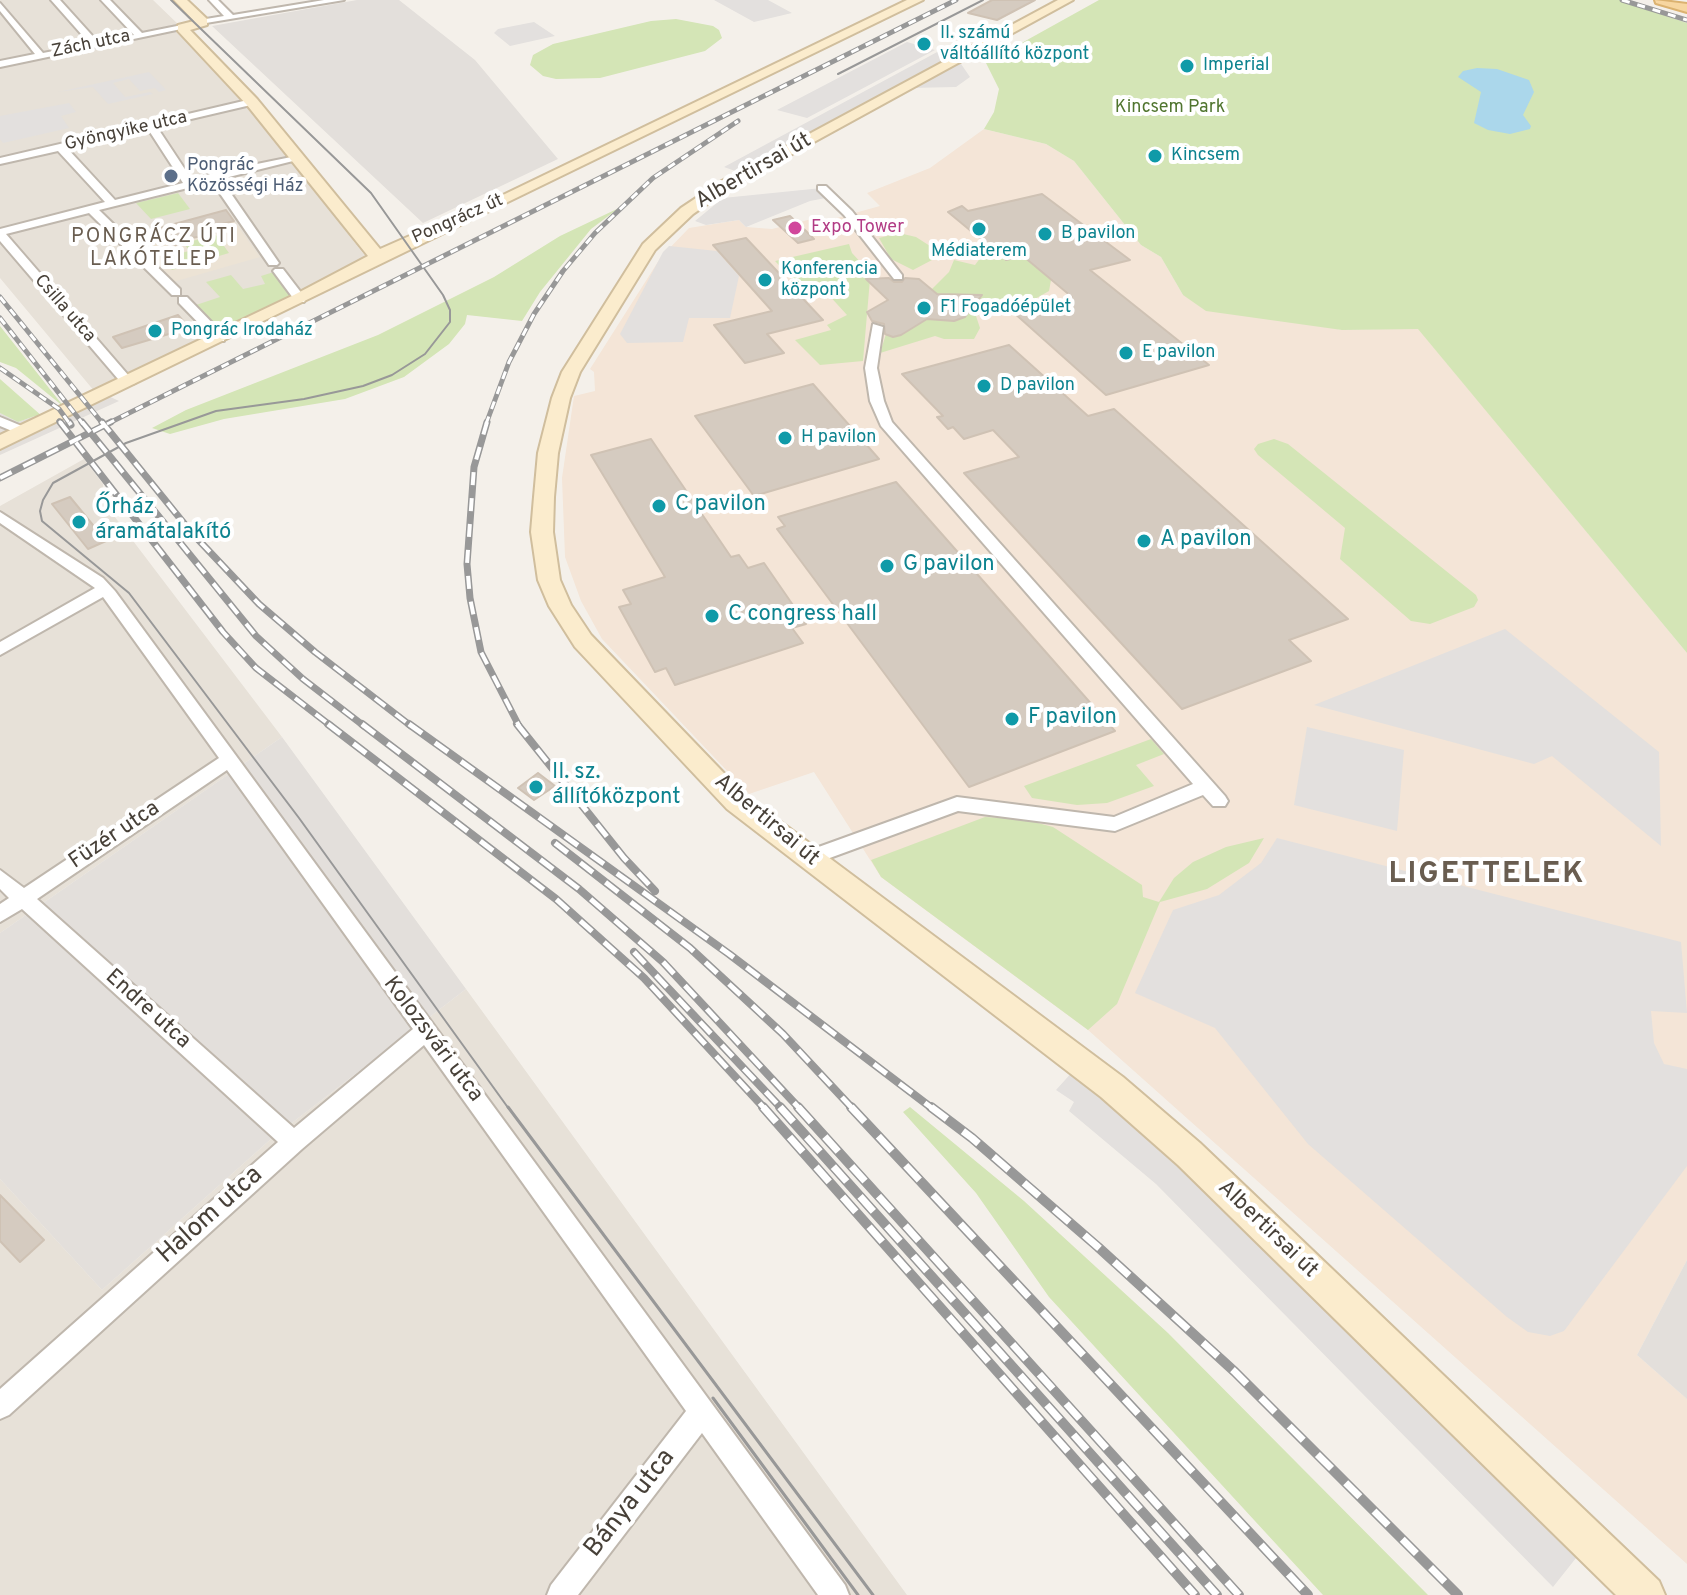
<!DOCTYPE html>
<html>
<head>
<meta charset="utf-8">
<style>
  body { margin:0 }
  canvas { display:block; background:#f4f0ea }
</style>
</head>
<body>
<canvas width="1687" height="1595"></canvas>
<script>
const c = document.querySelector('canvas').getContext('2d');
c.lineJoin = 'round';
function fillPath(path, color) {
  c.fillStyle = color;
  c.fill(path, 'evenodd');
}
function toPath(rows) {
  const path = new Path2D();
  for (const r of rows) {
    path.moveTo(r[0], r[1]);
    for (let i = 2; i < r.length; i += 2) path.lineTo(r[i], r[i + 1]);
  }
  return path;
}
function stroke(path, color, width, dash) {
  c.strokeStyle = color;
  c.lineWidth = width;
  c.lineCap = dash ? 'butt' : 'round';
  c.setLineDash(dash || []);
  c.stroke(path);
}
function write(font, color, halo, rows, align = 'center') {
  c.font = font + ' Overpass,sans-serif';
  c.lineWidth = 8;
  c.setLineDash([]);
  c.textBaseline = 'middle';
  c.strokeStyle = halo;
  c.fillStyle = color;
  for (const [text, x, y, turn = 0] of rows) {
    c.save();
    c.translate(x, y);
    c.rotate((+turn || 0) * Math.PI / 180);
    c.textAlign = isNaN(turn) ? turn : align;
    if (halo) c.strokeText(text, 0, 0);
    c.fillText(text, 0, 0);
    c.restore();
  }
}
fillPath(toPath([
  [0,0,153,0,180,26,205,62,254,112,365,256,303,292,95,392,0,278],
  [84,459,103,484,102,500,282,737,0,933,0,506],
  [466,989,907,1595,0,1595,0,1179,102,1290,271,1139]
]), '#e7e1d8');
fillPath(toPath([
  [984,129,1046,144,1074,161,1141,245,1161,257,1183,295,1342,330,1418,328,1687,653,1687,1260,1637,1355,1687,1399,1687,1564,1088,1030,881,877,814,772,749,794,602,639,581,601,565,557,562,478,574,396,595,391,594,372,590,369,661,257,689,228,739,220,746,227,772,229,780,227,773,220,790,216,797,223,811,219,815,224,880,206,867,193,930,168]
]), '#f4e5d7');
fillPath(toPath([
  [357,0,399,0,475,60,558,159,423,223,212,26],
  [100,392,119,401,0,455,0,413,18,422,35,416,43,417],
  [282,737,466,989,271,1139,102,1290,0,1179,0,933],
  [1687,1260,1687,1399,1637,1355]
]), '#e3dfdb');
fillPath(toPath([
  [226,210,260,257,173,282,126,237]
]), '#ece3d5');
fillPath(toPath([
  [1099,0,1620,0,1687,23,1687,653,1418,329,1342,330,1206,311,1183,295,1161,257,1141,245,1074,161,1046,144,984,129,994,112,999,89,986,63,1020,49,1018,45],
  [676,19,713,26,719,30,722,38,705,51,600,78,556,79,543,76,530,65,533,55,553,44,651,21],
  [178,193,190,209,151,219,136,203],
  [619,208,591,229,540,292,522,321,467,315,465,324,449,344,404,377,345,399,224,419,170,434,152,428,186,410,378,335,494,277,560,236],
  [899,233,916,237,930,246,935,252,932,260,913,270,891,259,879,238],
  [216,235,229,253,172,270,162,258,189,251,184,243],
  [849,244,852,253,864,266,859,271,870,279,863,361,820,365,795,340,831,330,827,325,847,315,816,281,798,285,775,261],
  [989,246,1006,260,1023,256,1051,280,1049,291,1033,300,976,316,980,328,974,339,944,339,935,336,880,353,886,334,901,335,927,319,965,317,978,299,937,294,931,290,949,272,954,260,975,265,981,257,965,252],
  [277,271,295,295,218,332,193,306,220,297,206,282,231,275,243,289,265,284,261,276],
  [0,326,64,407,16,368,0,362],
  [0,379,43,417,35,416,18,422,0,413],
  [1274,439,1288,444,1476,595,1478,600,1474,607,1430,624,1411,621,1340,559,1345,528,1258,455,1254,449,1258,444],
  [1151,739,1164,754,1136,765,1154,786,1107,803,1077,805,1032,798,1024,786],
  [985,817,1023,819,1053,827,1142,885,1143,897,1159,902,1174,878,1193,862,1226,847,1264,838,1249,863,1207,889,1160,902,1117,1004,1088,1030,881,877,871,860],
  [910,1107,1024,1201,1168,1333,1428,1595,1323,1595,1049,1297,976,1193,903,1112]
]), '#d4e5b6');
fillPath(toPath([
  [714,0,768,0,792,13,754,22],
  [534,22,555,36,510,46,494,33,498,29],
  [907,42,935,50,807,118,777,110],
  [939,51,955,55,738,172,724,167],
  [959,61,970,77,956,87,910,88],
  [149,72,166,90,159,92,155,88,140,91,129,79,113,83,125,97,150,92,153,94,108,104,93,87,58,92],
  [69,103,76,112,61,116,69,128,3,143,0,139,0,116],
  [822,188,831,197,810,201,746,227,739,220,706,225,695,221,723,198],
  [669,246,717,251,739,276,730,318,689,318,683,342,627,343,620,334,663,252],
  [1505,629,1659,752,1661,846,1552,756,1534,764,1314,705],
  [1307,727,1404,750,1397,831,1294,805],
  [1277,838,1681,942,1687,1013,1651,1011,1654,1043,1664,1064,1687,1069,1687,1166,1564,1331,1550,1336,1528,1332,1507,1317,1308,1144,1215,1028,1135,993,1173,910,1219,895,1261,863],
  [1074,1070,1118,1104,1580,1553,1553,1587,1156,1184,1069,1111,1074,1102,1056,1090]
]), '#e3e0de');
fillPath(toPath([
  [1477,68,1497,69,1529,80,1534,92,1523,115,1531,126,1530,129,1510,134,1488,130,1474,123,1481,92,1458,77,1463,71]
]), '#abd7eb');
const building = toPath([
  [992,0,1035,0,997,20,968,13,992,0],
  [1042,194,1130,260,1090,270,1209,365,1106,395,1013,312,1072,297,1023,256,1006,260,948,212,962,206,968,211,1042,194],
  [226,210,234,221,222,224,214,234,180,240,178,245,168,245,164,240,141,246,130,236,226,210],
  [790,216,806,231,814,239,798,243,773,220,790,216],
  [746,238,823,320,767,334,784,353,745,363,714,325,772,311,713,245,746,238],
  [889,278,894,282,902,282,905,278,919,279,937,294,982,295,965,317,954,321,927,319,901,335,893,337,885,334,884,324,872,321,867,312,888,300,866,279,889,278],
  [178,315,189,328,122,348,113,337,178,315],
  [1009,345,1088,416,1114,409,1348,619,1289,640,1311,661,1182,709,964,473,1019,457,993,430,964,439,953,427,948,429,937,417,943,416,902,374,1009,345],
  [813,384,879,459,754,496,695,416,813,384],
  [651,439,731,557,739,555,748,568,764,563,806,624,792,628,803,643,675,685,666,668,655,672,619,607,631,604,623,590,665,577,591,455,651,439],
  [896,482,1051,658,1115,731,969,787,777,529,785,526,778,517,896,482],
  [70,497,106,541,88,549,52,504,70,497],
  [538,773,555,786,534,800,518,788,538,773],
  [0,1195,44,1240,20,1262,0,1241,0,1195]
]);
fillPath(building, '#d5cbc0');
stroke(building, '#cfc2b4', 2);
const street = toPath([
  [51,0,60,0,98,42,134,35,101,0,110,0,142,33,182,25,186,28,0,67,0,61,35,54,0,11,0,3,43,53,90,44,51,0],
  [209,0,218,0,233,15,324,0,344,0,200,24,200,20,224,16,209,0],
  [252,99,257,102,255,104,157,127,192,180,213,173,301,155,301,159,221,179,279,263,277,265,269,265,212,182,99,210,180,289,180,295,172,295,89,213,6,234,135,383,124,386,0,241,0,229,105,202,58,151,0,164,0,158,252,99],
  [148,129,183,183,115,200,67,148,148,129],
  [818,186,826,186,852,211,902,275,902,279,894,279,844,215,818,190,818,186],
  [275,269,283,269,306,299,304,302,296,302,273,271,275,269],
  [179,297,187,297,224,335,224,341,216,341,179,303,179,297],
  [873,324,883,327,877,368,884,401,892,422,1225,796,1228,801,1225,806,1213,806,1203,795,1115,831,958,811,816,863,802,863,800,858,802,853,957,797,1114,817,1193,784,881,426,870,401,865,368,873,324],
  [0,417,29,429,31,432,24,436,0,426,0,417],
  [0,512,103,578,115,591,845,1585,849,1595,818,1595,702,1433,578,1595,547,1595,551,1585,686,1411,424,1045,302,1149,9,1415,0,1419,0,1389,278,1142,22,909,0,922,0,904,9,898,0,889,0,870,24,888,219,758,103,597,0,655,0,642,95,588,0,523,0,512],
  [227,770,413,1029,294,1128,37,899,227,770]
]);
const secondary = toPath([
  [174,0,187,0,207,19,207,25,190,30,257,99,380,249,505,194,907,0,923,0,0,449,0,435,294,295,368,256,247,105,178,31,178,25,194,21,174,0],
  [1058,0,1073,0,730,188,693,214,655,250,580,372,570,398,558,453,554,497,553,532,560,580,571,605,591,635,745,795,1123,1077,1200,1143,1659,1581,1665,1595,1616,1595,1178,1165,1101,1097,727,809,575,647,549,606,538,580,531,532,534,497,538,453,552,398,562,372,643,244,681,208,720,182,1058,0]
]);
const primary = toPath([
  [1655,0,1687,4,1687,12,1656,3,1655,0]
]);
stroke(street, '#bfb7ad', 4);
stroke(secondary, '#d0be9d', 4);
stroke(primary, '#dbb270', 4);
fillPath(street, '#fff');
fillPath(secondary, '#fbeccd');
fillPath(primary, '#f7d6a0');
stroke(toPath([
  [171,0,371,193,443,295,450,310,450,322,425,354,392,375,363,386,304,399,216,411,126,443,53,483,43,500,40,511,42,521,129,593,299,818,509,1109],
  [838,74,983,0]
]), '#989898', 2);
stroke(toPath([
  [508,1107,873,1595],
  [713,1398,858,1595]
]), '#989898', 3);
const railFar3 = toPath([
  [1622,0,1687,20],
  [0,297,103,424],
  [0,318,83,424],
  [0,368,59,409,70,424],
  [59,421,62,424],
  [107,424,956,0],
  [486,424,509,362,534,314,563,271,595,233,653,178,738,121]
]);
const railFar2 = toPath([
  [60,422,223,632,256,668,331,726],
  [69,422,71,425],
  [82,422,256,636,303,679,364,726],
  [102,422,191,532,259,604,315,652,411,726],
  [487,422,474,467,467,564,470,598,481,652,519,726],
  [0,478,111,422]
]);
const railFar1 = toPath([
  [328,724,556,899,644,978,765,1109],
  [362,724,579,889,663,962,800,1109],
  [409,724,729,954,933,1109],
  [517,724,624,858,655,891],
  [555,843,690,948,783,1034,853,1109],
  [634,952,782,1109]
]);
const rail = toPath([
  [763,1107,1195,1595],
  [780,1107,1217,1595],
  [798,1107,1239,1595],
  [851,1107,1308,1595],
  [931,1107,972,1138,1098,1247,1235,1372,1458,1595]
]);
stroke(railFar3, '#989898', 5);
stroke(railFar2, '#989898', 7);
stroke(railFar1, '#989898', 8);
stroke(rail, '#989898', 10);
stroke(railFar3, '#fff', 3, [8]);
stroke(railFar2, '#fff', 4, [13]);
stroke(railFar1, '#fff', 5, [16]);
stroke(rail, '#fff', 7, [20]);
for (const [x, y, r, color] of [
  [924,44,8,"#0f9aa8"],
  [1187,66,8,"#0f9aa8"],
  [1155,156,8,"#0f9aa8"],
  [171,176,8,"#5c6f8a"],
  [795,228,8,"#d1479c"],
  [979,229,8,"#0f9aa8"],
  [1045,234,8,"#0f9aa8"],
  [765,280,8,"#0f9aa8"],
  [924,308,8,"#0f9aa8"],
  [155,331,8,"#0f9aa8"],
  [1126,353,8,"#0f9aa8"],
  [984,386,8,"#0f9aa8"],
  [785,438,8,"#0f9aa8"],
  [659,506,8,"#0f9aa8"],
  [79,522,8,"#0f9aa8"],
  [1144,541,8,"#0f9aa8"],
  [887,566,8,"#0f9aa8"],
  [712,616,8,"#0f9aa8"],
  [1012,719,8,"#0f9aa8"],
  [536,787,8,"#0f9aa8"]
]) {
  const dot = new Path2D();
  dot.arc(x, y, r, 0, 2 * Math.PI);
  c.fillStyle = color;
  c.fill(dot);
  stroke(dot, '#fff', 3);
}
write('18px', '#0d838f', '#fff', [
  ["II. számú",940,34],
  ["váltóállító központ",940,55],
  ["Imperial",1203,66],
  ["Kincsem",1171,156],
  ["B pavilon",1061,234],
  ["Médiaterem",979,252,"center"],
  ["Konferencia",781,270],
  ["központ",781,291],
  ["F1 Fogadóépület",940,308],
  ["Pongrác Irodaház",171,331],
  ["E pavilon",1142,353],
  ["D pavilon",1000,386],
  ["H pavilon",801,438]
], 'left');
write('18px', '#474038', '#fff', [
  ["Zách utca",91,45,-12],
  ["Gyöngyike utca",126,132,-13],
  ["Pongrácz út",458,220,-24],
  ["Csilla utca",64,309,49]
]);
write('18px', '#50752f', '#fff', [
  ["Kincsem Park",1170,108]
]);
write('18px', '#4e5e75', '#fff', [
  ["Pongrác",187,166],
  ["Közösségi Ház",187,187]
], 'left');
write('18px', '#b23c85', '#fff', [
  ["Expo Tower",811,228]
], 'left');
c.letterSpacing = '2px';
write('20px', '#695d50', '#fff', [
  ["PONGRÁCZ ÚTI",154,238],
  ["LAKÓTELEP",154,261]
]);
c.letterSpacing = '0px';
write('22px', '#474038', '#fff', [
  ["Albertirsai út",754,172,-30],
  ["Albertirsai út",766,821,40],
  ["Füzér utca",115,836,-34],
  ["Endre utca",147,1010,42],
  ["Kolozsvári utca",432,1040,53],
  ["Albertirsai út",1267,1230,44]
]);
write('22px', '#0d838f', '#fff', [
  ["C pavilon",675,506],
  ["Őrház",95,509],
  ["áramátalakító",95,534],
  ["A pavilon",1160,541],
  ["G pavilon",903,566],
  ["C congress hall",728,616],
  ["F pavilon",1028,719],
  ["II. sz.",552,774],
  ["állítóközpont",552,799]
], 'left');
write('26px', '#474038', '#fff', [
  ["Halom utca",211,1216,-42],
  ["Bánya utca",631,1504,-52]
]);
c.letterSpacing = '2px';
write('bold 30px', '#695d50', '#fff', [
  ["LIGETTELEK",1487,876]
]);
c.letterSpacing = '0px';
</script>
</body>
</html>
